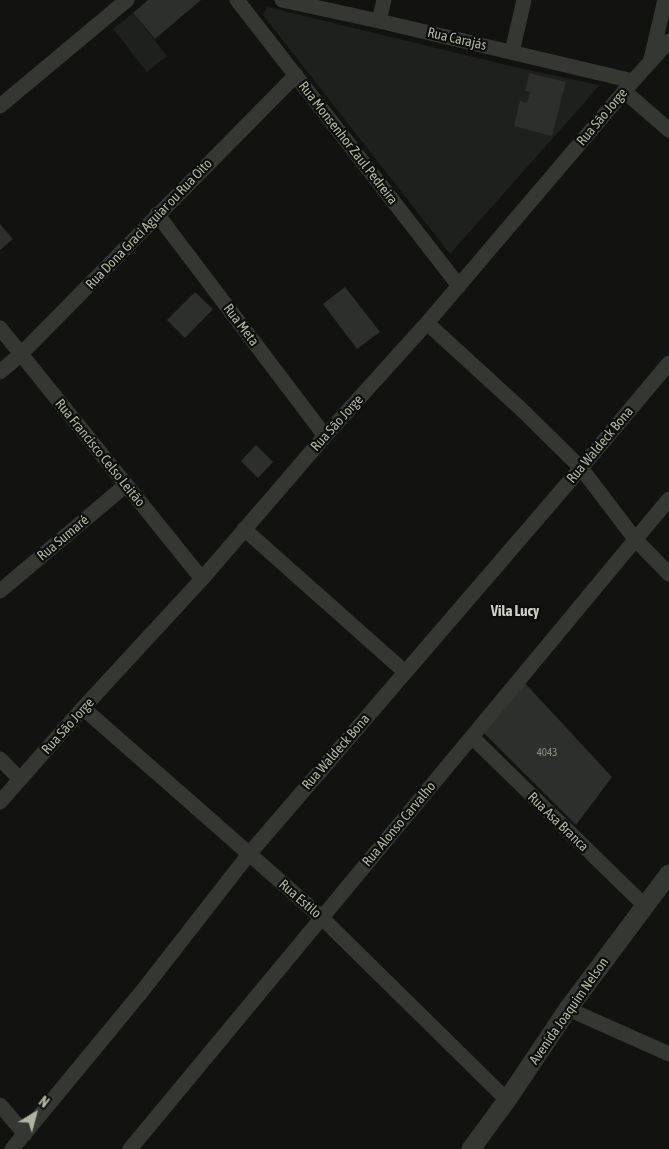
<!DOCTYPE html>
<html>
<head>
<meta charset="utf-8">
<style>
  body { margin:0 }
  #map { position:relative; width:669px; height:1149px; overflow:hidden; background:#121311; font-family:"Asap Condensed",sans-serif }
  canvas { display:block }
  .north { position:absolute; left:10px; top:1089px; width:50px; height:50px; -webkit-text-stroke:4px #0d0e0c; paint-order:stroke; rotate:37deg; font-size:14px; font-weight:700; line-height:20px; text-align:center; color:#aeb4a2 }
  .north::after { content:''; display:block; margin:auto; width:18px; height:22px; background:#aeb4a2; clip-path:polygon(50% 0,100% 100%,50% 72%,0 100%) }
</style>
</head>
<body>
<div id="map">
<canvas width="669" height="1149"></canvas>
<div class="north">N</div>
</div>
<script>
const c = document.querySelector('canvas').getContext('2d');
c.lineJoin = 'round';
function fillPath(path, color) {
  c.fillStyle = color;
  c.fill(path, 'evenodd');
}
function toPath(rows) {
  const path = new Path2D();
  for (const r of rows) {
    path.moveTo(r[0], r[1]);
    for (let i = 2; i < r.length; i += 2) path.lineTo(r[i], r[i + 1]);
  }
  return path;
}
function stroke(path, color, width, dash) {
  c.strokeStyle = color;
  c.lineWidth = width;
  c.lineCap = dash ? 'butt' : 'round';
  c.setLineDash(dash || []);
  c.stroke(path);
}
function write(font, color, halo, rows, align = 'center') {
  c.font = font + ' "Asap Condensed",sans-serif';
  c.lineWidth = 4.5;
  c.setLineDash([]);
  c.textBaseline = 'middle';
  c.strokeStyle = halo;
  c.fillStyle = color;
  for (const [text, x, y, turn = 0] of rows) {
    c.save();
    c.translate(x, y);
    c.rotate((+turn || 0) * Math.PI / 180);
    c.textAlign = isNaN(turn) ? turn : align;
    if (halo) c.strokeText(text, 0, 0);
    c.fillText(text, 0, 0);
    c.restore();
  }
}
fillPath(toPath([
  [267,7,523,69,600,85,450,254,263,15],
  [133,13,167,56,147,72,113,29]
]), '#1e201d');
fillPath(toPath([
  [148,0,201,0,155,39,133,13],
  [529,73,566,82,552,136,514,126,520,101,527,103,530,92,525,91],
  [0,224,13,239,0,250],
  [345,287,380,332,357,349,323,304],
  [195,292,213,309,185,338,167,320],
  [256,445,273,462,258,478,241,461],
  [523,681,612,777,576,825,481,730]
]), '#2d2f2c');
stroke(toPath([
  [237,0,459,286],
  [282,0,379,21,633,81],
  [379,21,384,0],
  [512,52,524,0],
  [651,59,665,0],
  [624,91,669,130],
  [0,106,127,0],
  [157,214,325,436],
  [427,323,521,409,581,468,635,539,669,574],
  [0,328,202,579],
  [0,372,21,354,296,75],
  [244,529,405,672],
  [0,591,126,485],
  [83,708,321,917,507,1100],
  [472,737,645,906],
  [0,759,20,779],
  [0,802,83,708,202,579,325,436,427,323,633,81,669,41],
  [568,1009,669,1054],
  [0,1105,25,1134],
  [12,1149,143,990,249,854,581,468,669,363],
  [130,1149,669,499]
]), '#353832', 15);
stroke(toPath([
  [471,1149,507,1100,568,1009,669,874]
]), '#353832', 19);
write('11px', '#8e9384', null, [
  ["4043",547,753]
]);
write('14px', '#aeb4a2', '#0d0e0c', [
  ["Rua Carajás",457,39,13],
  ["Rua São Jorge",602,117,-50],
  ["Rua Monsenhor Zaul Pedreira",348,143,52],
  ["Rua Dona Graci Aguiar ou Rua Oito",149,224,-46],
  ["Rua Meta",241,325,53],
  ["Rua São Jorge",337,423,-48],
  ["Rua Waldeck Bona",600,445,-50],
  ["Rua Francisco Celso Leitão",100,453,51],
  ["Rua Sumaré",63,538,-40],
  ["Rua São Jorge",68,726,-48],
  ["Rua Waldeck Bona",336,752,-49],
  ["Rua Asa Branca",558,822,44],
  ["Rua Alonso Carvalho",399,824,-50],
  ["Rua Estilo",300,899,41],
  ["Avenida Joaquim Nelson",569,1011,-55]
]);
write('bold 15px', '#cbd0c3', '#0d0e0c', [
  ["Vila Lucy",515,611]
]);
</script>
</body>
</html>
